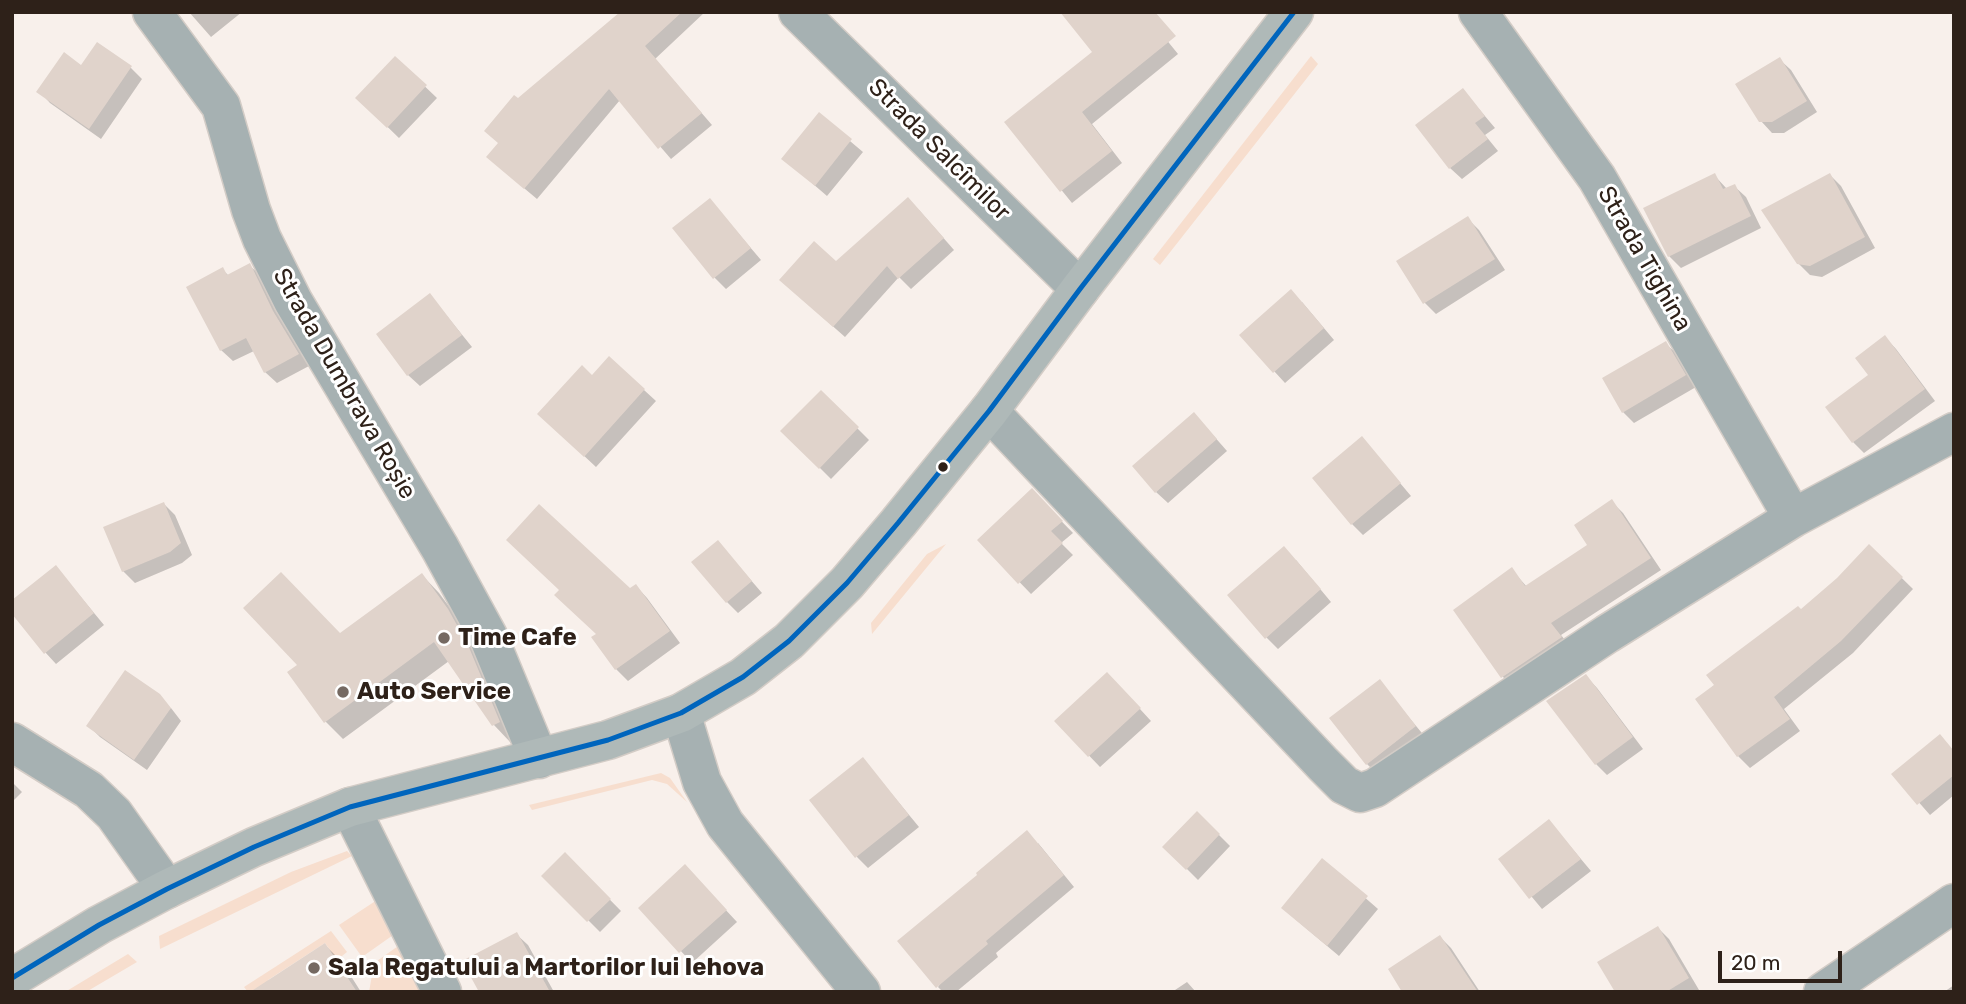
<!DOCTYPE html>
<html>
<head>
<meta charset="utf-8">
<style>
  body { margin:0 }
  #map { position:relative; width:1966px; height:1004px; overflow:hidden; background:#f8f0eb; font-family:Rubik,sans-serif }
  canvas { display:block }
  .frame { position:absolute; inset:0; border:14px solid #2e2119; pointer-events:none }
  .scale { position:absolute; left:1718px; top:951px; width:124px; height:32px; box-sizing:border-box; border:4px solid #2e2119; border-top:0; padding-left:9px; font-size:21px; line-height:24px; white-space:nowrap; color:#2e2119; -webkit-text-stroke:5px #fff; paint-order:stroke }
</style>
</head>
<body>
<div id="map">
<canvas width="1966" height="1004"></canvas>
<div class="frame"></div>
<div class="scale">20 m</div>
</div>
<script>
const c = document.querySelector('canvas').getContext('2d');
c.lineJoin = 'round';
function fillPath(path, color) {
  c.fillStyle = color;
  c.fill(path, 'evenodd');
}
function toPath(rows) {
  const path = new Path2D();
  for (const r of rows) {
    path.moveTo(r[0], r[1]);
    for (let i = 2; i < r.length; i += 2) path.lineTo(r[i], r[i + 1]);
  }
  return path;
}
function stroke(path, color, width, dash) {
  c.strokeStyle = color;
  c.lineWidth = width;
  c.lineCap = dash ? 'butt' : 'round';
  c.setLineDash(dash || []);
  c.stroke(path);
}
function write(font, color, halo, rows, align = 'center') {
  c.font = font + ' Rubik,sans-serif';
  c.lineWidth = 6;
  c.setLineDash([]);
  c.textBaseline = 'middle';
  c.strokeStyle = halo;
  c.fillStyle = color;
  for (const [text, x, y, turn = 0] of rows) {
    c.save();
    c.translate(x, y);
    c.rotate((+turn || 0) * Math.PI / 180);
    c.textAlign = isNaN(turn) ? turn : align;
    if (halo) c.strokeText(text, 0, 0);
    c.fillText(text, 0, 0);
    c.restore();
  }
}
fillPath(toPath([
  [1311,56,1318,64,1160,265,1153,259],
  [946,544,872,634,871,623,927,554],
  [661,773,670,778,687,802,667,784,652,780,532,810,529,805],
  [347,851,352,856,160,949,159,936,291,872],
  [377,900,396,933,362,957,339,925],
  [331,931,347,952,337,960,325,943,268,980,275,992,248,992,244,987],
  [401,944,428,992,369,992,372,975,367,968],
  [128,954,137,962,86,992,65,992]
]), '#f7dece');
fillPath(toPath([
  [189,12,242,12,211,37],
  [622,12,705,12,655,59,712,125,671,159,620,100,537,199,500,168,499,144],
  [1144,12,1178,54,1092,124,1122,163,1072,203,1006,122],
  [98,44,131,68,142,79,101,139,50,103,39,91,82,67],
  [395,58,437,98,399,138,369,109],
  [1779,59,1791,70,1817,112,1784,133,1772,133,1761,121],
  [1463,90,1495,128,1485,135,1498,151,1462,179,1450,168],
  [819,115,863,152,827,196,784,159],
  [1714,175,1727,189,1734,186,1746,197,1761,228,1681,268,1669,256,1646,209],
  [1830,175,1841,186,1875,248,1822,277,1810,275,1798,263],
  [710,200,761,260,726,289,714,277],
  [919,210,954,250,911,289,899,277,845,337,793,291],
  [1468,219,1479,230,1505,270,1436,314,1424,302],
  [249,265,261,276,284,324,309,366,277,383,265,372,254,351,233,361,221,350,223,270,229,276],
  [430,295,472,347,420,386,408,375],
  [1302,302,1334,340,1285,383,1241,335],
  [1885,337,1896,349,1935,401,1864,453,1853,442],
  [1665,343,1677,354,1696,387,1634,423,1623,412],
  [609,358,656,401,596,467,551,425],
  [821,392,869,440,831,479,783,431],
  [1205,426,1227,451,1168,503,1156,492],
  [1362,438,1411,496,1363,535,1352,524],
  [1032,491,1073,533,1061,543,1073,555,1031,594,979,540],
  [1612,502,1623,513,1661,570,1561,635,1572,649,1514,688,1503,677,1512,570,1527,587,1589,546],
  [164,504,175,515,192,555,182,563,135,583,123,571],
  [718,542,762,593,738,613,727,602],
  [1870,547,1913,589,1853,653,1784,709,1800,731,1750,768,1738,756,1697,700,1838,579],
  [1296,560,1331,602,1278,649,1266,637],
  [56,567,104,625,56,664,45,652],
  [422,575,439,593,465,628,516,740,511,743,494,725,449,661,343,739,325,721,340,635],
  [636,586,647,598,680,643,628,681,616,669,594,638,630,591],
  [1586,676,1597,688,1643,749,1607,775,1596,764],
  [1379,681,1426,738,1378,775,1367,764],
  [1118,685,1151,721,1100,767,1056,721],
  [171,708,181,721,147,770,100,737,89,726],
  [1954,751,1954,795,1930,815,1894,774],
  [863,759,919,827,868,868,857,857],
  [12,782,22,792,12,802],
  [1197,813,1230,846,1198,880,1165,847],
  [1549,821,1591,871,1542,909,1500,859],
  [1038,843,1074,887,996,953,998,957,956,992,943,992,938,987],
  [565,854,621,911,600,932,544,876],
  [1322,860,1378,909,1339,956,1295,919],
  [696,878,737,922,692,963,641,908],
  [1658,928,1669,939,1699,990,1696,992,1617,992],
  [516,934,528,945,554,992,481,992],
  [1440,937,1451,948,1480,992,1404,992],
  [325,945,342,962,361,992,277,992],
  [1187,982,1196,992,1172,992],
  [1954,985,1954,992,1944,992]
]), '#0003');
fillPath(toPath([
  [620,12,682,12,645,46,702,113,658,149,609,89,524,189,486,157,498,143,484,131,514,95,518,98],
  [1060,12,1155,12,1176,36,1082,112,1112,151,1060,192,1004,122,1092,52],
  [97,42,132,66,89,129,36,92,64,52,81,65],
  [395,56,427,85,387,128,355,98],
  [1780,57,1807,101,1772,122,1759,122,1735,84],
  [1463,88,1485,116,1475,123,1488,139,1449,169,1415,125],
  [819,112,852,139,815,186,781,159],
  [1715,173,1723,189,1735,184,1751,216,1668,257,1643,208],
  [1830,173,1865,237,1810,266,1797,264,1761,210],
  [908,197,944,238,898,279,887,266,833,327,779,280,814,241,836,261],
  [710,198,751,248,713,279,672,228],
  [1468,216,1495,259,1423,304,1396,261],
  [250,263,273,311,299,354,264,373,246,338,220,351,186,287,223,267,227,275],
  [1291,289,1324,328,1273,373,1239,335],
  [430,293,462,335,407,376,376,334],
  [1885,335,1925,389,1852,443,1825,407,1868,375,1855,358],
  [1666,341,1686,375,1622,413,1602,378],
  [609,356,645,389,584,457,537,414,582,365,592,375],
  [821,390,859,427,819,469,780,431],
  [1194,412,1217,439,1155,493,1132,466],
  [1362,436,1401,483,1351,525,1312,478],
  [1032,488,1063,521,1051,531,1063,543,1018,584,977,540],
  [1612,499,1651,558,1551,623,1562,637,1501,678,1453,610,1512,567,1525,586,1587,545,1574,525],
  [164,502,181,543,170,552,122,572,103,527],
  [539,504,630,588,636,584,670,631,615,670,591,637,596,634,554,595,559,590,506,540],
  [718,540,752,581,726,603,691,562],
  [1869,544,1903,577,1841,641,1774,697,1790,719,1737,757,1695,699,1714,685,1706,675,1798,606,1801,609,1837,578],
  [1284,546,1321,589,1265,639,1227,595],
  [56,565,94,613,44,654,12,614,12,600],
  [281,572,340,633,422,573,448,609,468,645,500,722,492,726,434,642,324,723,287,672,297,665,243,608],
  [125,670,160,694,171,708,134,760,86,726],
  [1107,672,1141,708,1088,757,1054,721],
  [1586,674,1633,737,1595,765,1546,701],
  [1380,679,1416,726,1366,765,1329,718],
  [1940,734,1954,751,1954,775,1917,805,1891,774],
  [863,757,909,815,855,858,809,800],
  [1197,811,1220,834,1186,870,1162,847],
  [1549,819,1581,859,1529,899,1498,859],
  [1027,830,1064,875,986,941,988,944,936,988,897,941,977,875,976,873],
  [565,852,611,899,587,922,541,876],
  [1322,858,1368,896,1327,946,1281,908],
  [685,864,727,910,679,953,638,908],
  [1658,926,1689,978,1666,992,1615,992,1597,962],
  [517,932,550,992,479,992,462,961],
  [1440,935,1478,992,1402,992,1388,969],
  [325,943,357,992,250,992]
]), '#e0d3cb');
const street = toPath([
  [152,12,221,106,251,210,262,239,293,301,440,548,488,636,539,759],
  [798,12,1080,289],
  [1478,12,1597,178,1793,518],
  [989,411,1323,764,1344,785,1360,793,1375,788,1607,634,1793,518,1954,432],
  [681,713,702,782,725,824,861,992],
  [12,742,89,790,114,814,167,889],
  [350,807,442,992],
  [1823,992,1954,903]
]);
const secondary = toPath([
  [12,978,99,925,167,889,254,847,350,807,608,740,681,713,743,677,789,641,847,583,898,523,989,411,1080,289,1294,12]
]);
stroke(street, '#d3ccc6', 41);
stroke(secondary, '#d3ccc6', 41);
stroke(street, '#a6b1b2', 38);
stroke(secondary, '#afb9b8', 38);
stroke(toPath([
  [12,978,99,925,167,889,254,847,350,807,608,740,681,713,743,677,789,641,847,583,898,523,989,411,1080,289,1294,12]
]), '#0065bd', 5);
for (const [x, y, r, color] of [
  [943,467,6,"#2e2119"],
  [444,638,7,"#756962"],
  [343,692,7,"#756962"],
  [314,968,7,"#756962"]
]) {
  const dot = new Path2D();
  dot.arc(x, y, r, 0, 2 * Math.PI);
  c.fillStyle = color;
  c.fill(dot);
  stroke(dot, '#fff', 2.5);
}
write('24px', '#2e2119', '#fff', [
  ["Strada Salcîmilor",939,150,45],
  ["Strada Tighina",1644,259,60],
  ["Strada Dumbrava Roșie",344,384,60]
]);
write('bold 24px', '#2e2119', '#fff', [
  ["Time Cafe",458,638],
  ["Auto Service",357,692],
  ["Sala Regatului a Martorilor lui Iehova",328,968]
], 'left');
</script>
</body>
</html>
